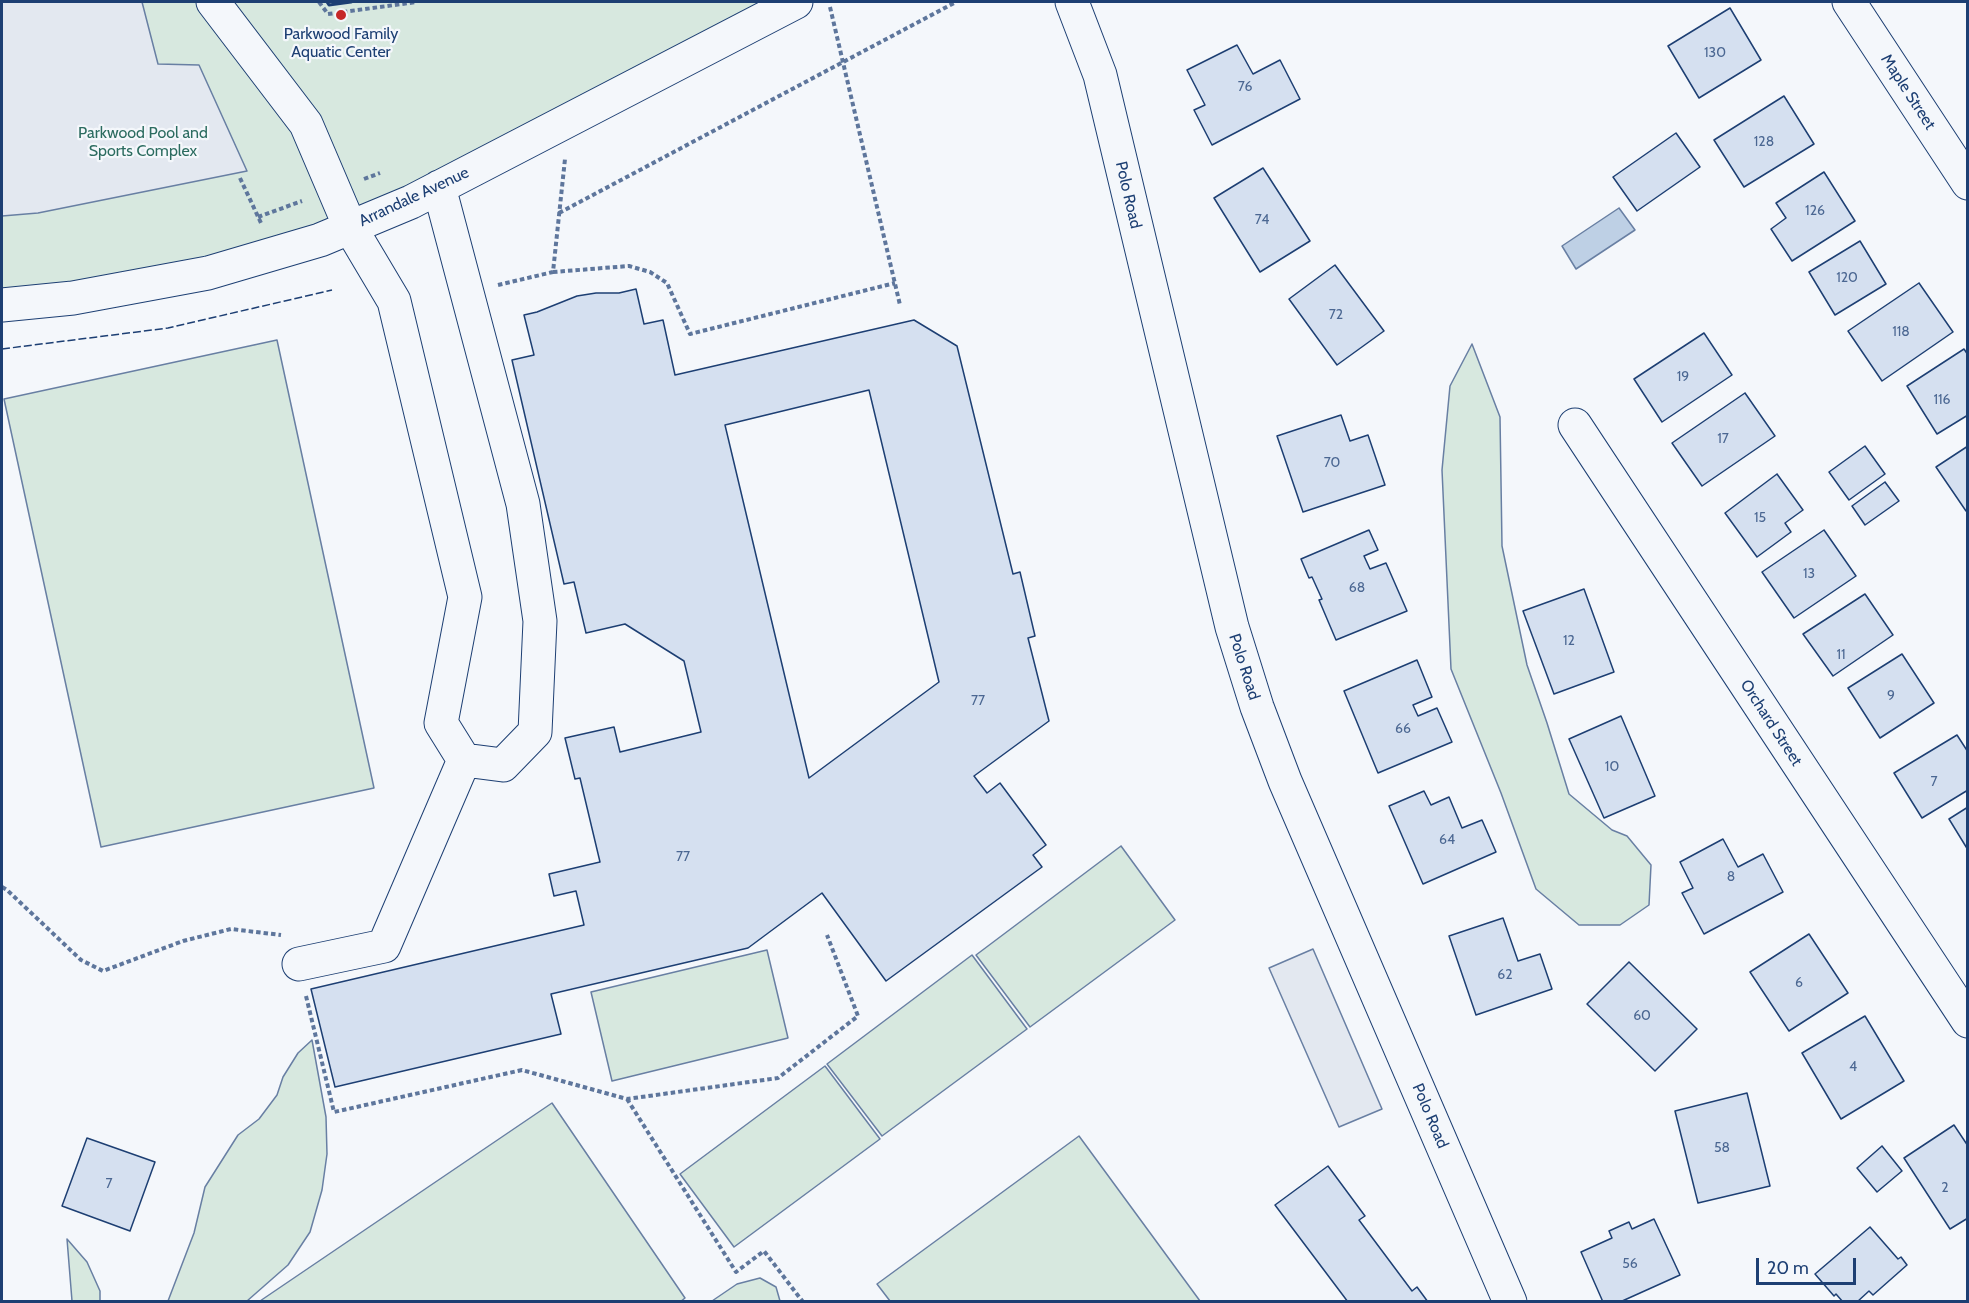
<!DOCTYPE html>
<html>
<head>
<meta charset="utf-8">
<style>
  body { margin:0 }
  #map { position:relative; width:1969px; height:1303px; overflow:hidden; background:#f4f7fb; font-family:Cabin,sans-serif }
  canvas { display:block }
  .frame { position:absolute; inset:0; border:3px solid #1d3f73; pointer-events:none }
  .scale { position:absolute; left:1756px; top:1258px; width:100px; height:27px; box-sizing:border-box; border:3px solid #1d3f73; border-top:0; padding-left:8px; font-size:18px; line-height:21px; white-space:nowrap; color:#1d3f73; -webkit-text-stroke:4px #f4f7fb; paint-order:stroke }
</style>
</head>
<body>
<div id="map">
<canvas width="1969" height="1303"></canvas>
<div class="frame"></div>
<div class="scale">20 m</div>
</div>
<script>
const c = document.querySelector('canvas').getContext('2d');
c.lineJoin = 'round';
function fillPath(path, color) {
  c.fillStyle = color;
  c.fill(path, 'evenodd');
}
function toPath(rows) {
  const path = new Path2D();
  for (const r of rows) {
    path.moveTo(r[0], r[1]);
    for (let i = 2; i < r.length; i += 2) path.lineTo(r[i], r[i + 1]);
  }
  return path;
}
function stroke(path, color, width, dash) {
  c.strokeStyle = color;
  c.lineWidth = width;
  c.lineCap = dash ? 'butt' : 'round';
  c.setLineDash(dash || []);
  c.stroke(path);
}
function write(font, color, halo, rows, align = 'center') {
  c.font = font + ' Cabin,sans-serif';
  c.lineWidth = 4.5;
  c.setLineDash([]);
  c.textBaseline = 'middle';
  c.strokeStyle = halo;
  c.fillStyle = color;
  for (const [text, x, y, turn = 0] of rows) {
    c.save();
    c.translate(x, y);
    c.rotate((+turn || 0) * Math.PI / 180);
    c.textAlign = isNaN(turn) ? turn : align;
    if (halo) c.strokeText(text, 0, 0);
    c.fillText(text, 0, 0);
    c.restore();
  }
}
const green = toPath([
  [2,2,796,2,320,240,2,305,2,2],
  [277,340,374,788,101,847,4,399,277,340],
  [1472,344,1500,417,1502,546,1527,665,1547,723,1569,794,1612,830,1627,836,1651,865,1649,905,1620,925,1579,925,1536,889,1501,793,1451,669,1442,470,1450,386,1472,344],
  [1121,846,1175,920,1030,1027,976,955,1121,846],
  [767,950,788,1038,612,1081,591,992,767,950],
  [972,955,1027,1029,882,1136,827,1064,972,955],
  [312,1040,326,1117,327,1154,322,1190,310,1232,288,1265,247,1301,168,1301,194,1233,205,1187,238,1135,259,1119,277,1095,283,1077,298,1053,312,1040],
  [825,1066,880,1139,734,1247,680,1174,825,1066],
  [552,1103,685,1298,680,1302,260,1301,552,1103],
  [1079,1136,1200,1301,890,1301,877,1284,1079,1136],
  [67,1239,87,1262,100,1291,100,1301,72,1301,67,1239],
  [760,1278,776,1287,780,1301,712,1301,737,1284,760,1278]
]);
fillPath(green, '#d7e8df');
stroke(green, '#687fa3', 1.5);
const parking = toPath([
  [2,2,142,2,158,64,199,65,247,171,38,213,2,216,2,2],
  [1313,949,1382,1109,1339,1127,1269,968,1313,949]
]);
fillPath(parking, '#e3e8f0');
stroke(parking, '#687fa3', 1.5);
const water = toPath([
  [1619,208,1635,230,1576,269,1562,246,1619,208]
]);
fillPath(water, '#bed0e5');
stroke(water, '#687fa3', 1.5);
const building = toPath([
  [1730,8,1761,60,1699,98,1668,46,1730,8],
  [1237,45,1253,74,1280,60,1300,99,1212,145,1194,110,1205,105,1187,70,1237,45],
  [1784,96,1814,144,1744,187,1714,140,1784,96],
  [1676,133,1700,167,1637,211,1613,177,1676,133],
  [1263,168,1310,241,1260,272,1214,198,1263,168],
  [1824,172,1855,221,1792,261,1771,229,1786,218,1776,203,1824,172],
  [1860,241,1886,284,1835,315,1809,272,1860,241],
  [1335,265,1384,331,1337,365,1289,299,1335,265],
  [1919,283,1953,332,1882,381,1848,331,1919,283],
  [636,289,644,324,663,320,675,375,914,320,957,346,1013,574,1020,572,1035,636,1028,638,1049,721,974,776,987,793,1000,783,1046,845,1033,855,1042,867,886,981,822,893,748,948,551,994,561,1034,335,1087,311,989,584,925,576,891,554,896,549,874,600,862,580,778,575,779,565,738,614,727,620,752,701,732,684,661,625,624,586,633,574,582,564,584,512,360,534,355,524,315,537,312,577,296,596,293,619,293,636,289],
  [869,390,939,682,809,778,725,425,869,390],
  [1704,333,1732,375,1662,422,1634,379,1704,333],
  [1964,349,1968,355,1968,415,1937,434,1907,386,1964,349],
  [1745,393,1775,436,1702,486,1672,443,1745,393],
  [1341,415,1350,441,1368,435,1385,485,1303,512,1277,436,1341,415],
  [1865,446,1885,474,1849,500,1829,472,1865,446],
  [1968,446,1968,509,1966,511,1936,467,1968,446],
  [1777,474,1803,510,1785,523,1791,532,1757,557,1725,513,1777,474],
  [1885,482,1899,501,1865,525,1852,506,1885,482],
  [1369,530,1378,550,1364,556,1370,569,1386,563,1407,611,1336,640,1319,600,1322,599,1312,577,1309,578,1301,559,1369,530],
  [1824,530,1856,576,1794,618,1762,572,1824,530],
  [1584,589,1614,672,1554,694,1523,611,1584,589],
  [1865,594,1893,635,1833,676,1803,634,1865,594],
  [1902,654,1934,703,1880,738,1848,688,1902,654],
  [1417,660,1432,697,1413,705,1418,716,1437,708,1452,742,1378,773,1344,691,1417,660],
  [1621,716,1655,796,1604,818,1569,739,1621,716],
  [1957,735,1968,752,1968,790,1922,818,1894,773,1957,735],
  [1424,791,1431,805,1449,797,1462,828,1482,820,1496,852,1423,884,1389,806,1424,791],
  [1968,807,1968,850,1949,819,1968,807],
  [1723,839,1738,867,1763,854,1783,892,1704,934,1682,893,1693,888,1680,862,1723,839],
  [1503,918,1518,961,1540,954,1552,989,1476,1015,1449,936,1503,918],
  [1809,934,1848,993,1789,1031,1750,972,1809,934],
  [1629,962,1697,1029,1655,1071,1587,1004,1629,962],
  [1865,1016,1904,1081,1841,1119,1802,1053,1865,1016],
  [1747,1093,1770,1186,1698,1203,1675,1111,1747,1093],
  [1954,1125,1968,1146,1968,1218,1950,1229,1904,1158,1954,1125],
  [87,1138,155,1162,130,1231,62,1206,87,1138],
  [1882,1146,1902,1171,1877,1192,1857,1168,1882,1146],
  [1328,1166,1365,1216,1359,1220,1412,1291,1417,1287,1428,1302,1348,1302,1275,1205,1328,1166],
  [1654,1219,1680,1275,1620,1302,1603,1302,1581,1252,1612,1238,1609,1231,1629,1222,1632,1229,1654,1219],
  [1870,1227,1898,1259,1901,1257,1907,1265,1873,1295,1869,1291,1857,1302,1843,1302,1836,1294,1834,1296,1815,1274,1870,1227]
]);
fillPath(building, '#d5e0f0');
stroke(building, '#1d3f73', 1.5);
const minor = toPath([
  [213,2,306,124,350,227,394,301,465,597,441,723,464,760,503,765,535,732,540,621,523,504,439,187],
  [1072,2,1100,75,1232,627,1257,707,1285,781,1510,1302],
  [1849,2,1968,183],
  [2,305,73,298,208,273,320,240,411,202,796,2],
  [1575,425,1968,1021],
  [299,964,384,946,464,760]
]);
stroke(minor, '#1d3f73', 35);
stroke(toPath([
  [319,2,328,14,417,2],
  [830,7,900,305],
  [240,178,261,223],
  [364,179,380,173],
  [559,213,956,2],
  [258,217,302,201],
  [553,272,629,266,650,272,667,283,690,334,895,283],
  [498,285,553,272,565,159],
  [2,887,7,890,81,960,103,971,183,941,231,929,281,935],
  [306,996,334,1112,522,1070,627,1099,778,1078,858,1016,827,935],
  [627,1099,736,1272,764,1251,803,1302]
]), '#5e769c', 4, [4.5, 3]);
stroke(minor, '#f4f7fb', 33);
stroke(toPath([
  [2,349,168,328,332,290]
]), '#1d3f73', 1.5, [8, 3]);
stroke(toPath([
  [327,2,329,5,351,2]
]), '#1d3f73', 3);
for (const [x, y, r, color] of [
  [341,15,6,"#c62828"]
]) {
  const dot = new Path2D();
  dot.arc(x, y, r, 0, 2 * Math.PI);
  c.fillStyle = color;
  c.fill(dot);
  stroke(dot, '#f4f7fb', 2);
}
write('14px', '#4b6792', null, [
  ["130",1715,53],
  ["76",1245,87],
  ["128",1764,142],
  ["126",1815,211],
  ["74",1262,220],
  ["120",1847,278],
  ["72",1336,315],
  ["118",1901,332],
  ["19",1683,377],
  ["116",1942,400],
  ["17",1723,439],
  ["70",1332,463],
  ["15",1760,518],
  ["13",1809,574],
  ["68",1357,588],
  ["12",1569,641],
  ["11",1841,655],
  ["9",1891,696],
  ["77",978,701],
  ["66",1403,729],
  ["10",1612,767],
  ["7",1934,782],
  ["64",1447,840],
  ["77",683,857],
  ["8",1731,877],
  ["62",1505,975],
  ["6",1799,983],
  ["60",1642,1016],
  ["4",1853,1067],
  ["58",1722,1148],
  ["7",109,1184],
  ["2",1945,1188],
  ["56",1630,1264]
]);
write('16px', '#1d3f73', '#f4f7fb', [
  ["Parkwood Family",341,34],
  ["Aquatic Center",341,52]
]);
write('16px', '#1d3f73', '#f4f7fb', [
  ["Maple Street",1908,92,57],
  ["Polo Road",1128,195,77],
  ["Arrandale Avenue",414,197,-25],
  ["Polo Road",1244,667,72],
  ["Orchard Street",1771,723,57],
  ["Polo Road",1430,1116,67]
]);
write('16px', '#2c6c60', '#f4f7fb', [
  ["Parkwood Pool and",143,133],
  ["Sports Complex",143,151]
]);
</script>
</body>
</html>
